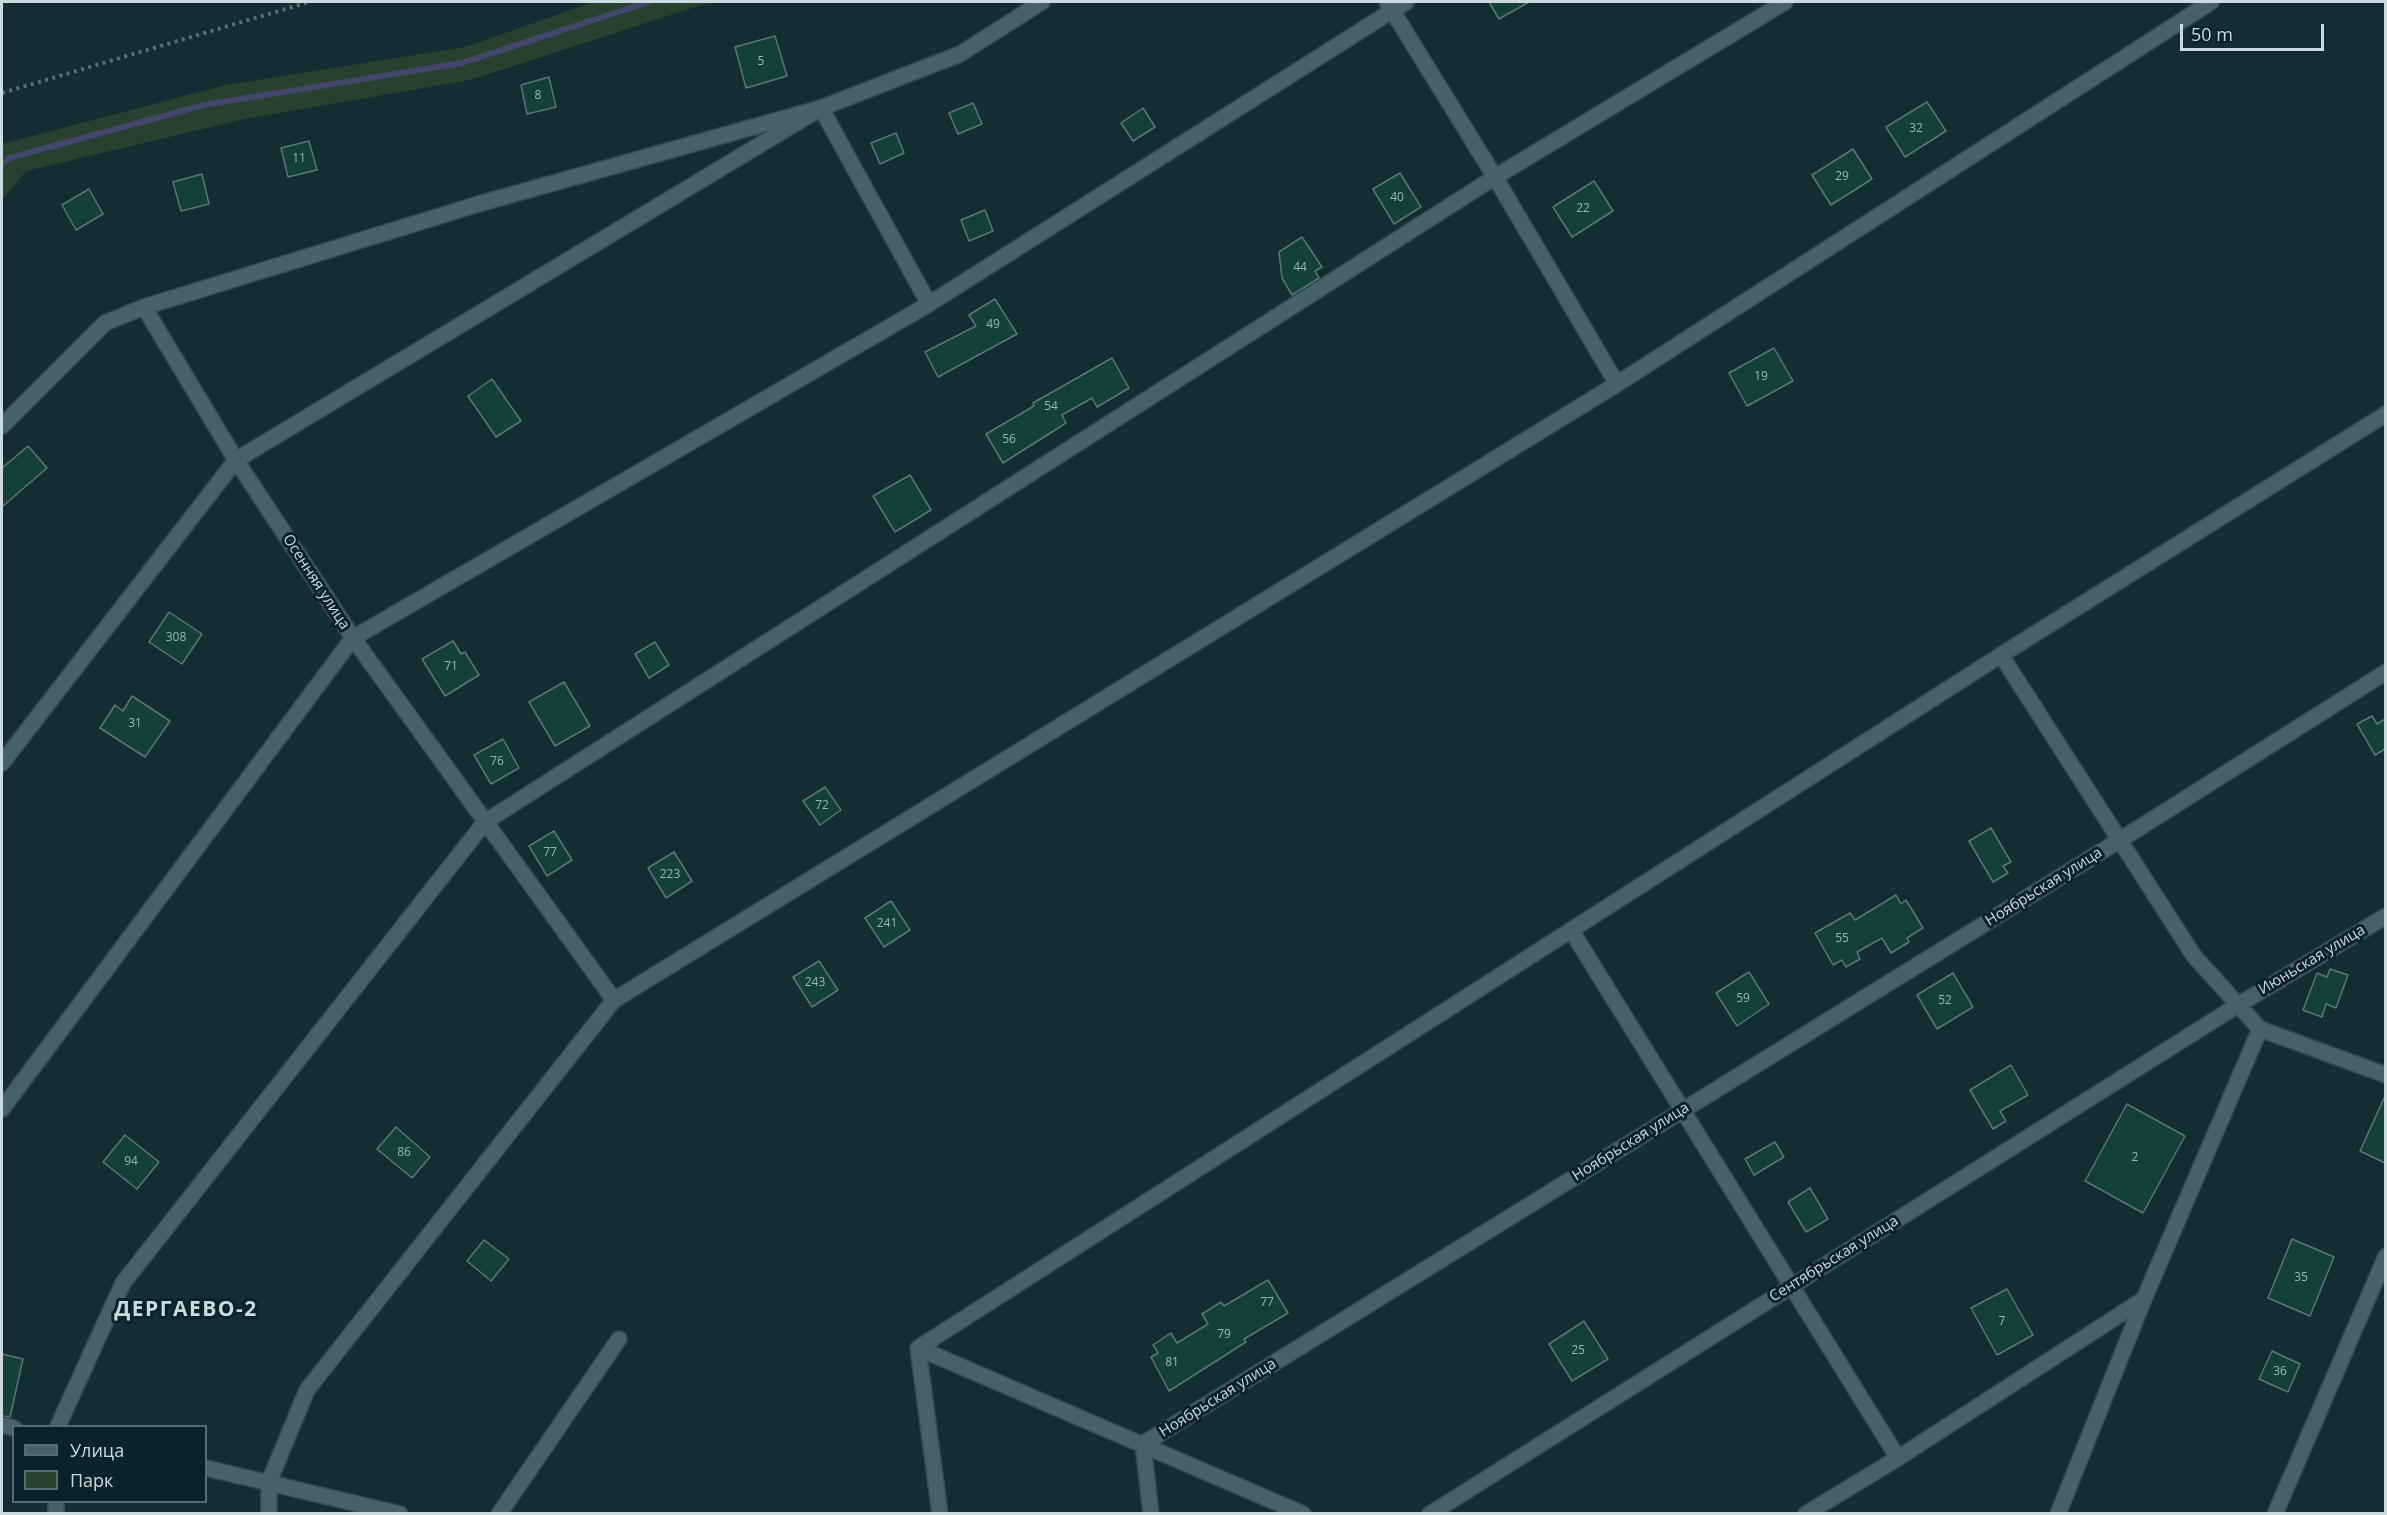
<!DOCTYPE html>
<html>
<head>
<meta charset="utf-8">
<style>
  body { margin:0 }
  #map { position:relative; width:2387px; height:1515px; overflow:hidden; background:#132d33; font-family:"Open Sans",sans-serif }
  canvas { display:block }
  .frame { position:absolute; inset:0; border:3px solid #cbdade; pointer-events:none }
  .legend { position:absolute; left:12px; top:1425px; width:195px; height:78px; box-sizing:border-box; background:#092329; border:2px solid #576c71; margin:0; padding:8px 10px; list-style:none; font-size:18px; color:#cbdade }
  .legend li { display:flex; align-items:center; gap:12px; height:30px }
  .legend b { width:30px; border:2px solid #576c71 }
  .scale { position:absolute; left:2180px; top:24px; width:144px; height:27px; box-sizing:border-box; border:3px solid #cbdade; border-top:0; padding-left:8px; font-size:18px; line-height:21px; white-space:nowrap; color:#cbdade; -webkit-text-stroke:4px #092329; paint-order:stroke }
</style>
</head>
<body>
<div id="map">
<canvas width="2387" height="1515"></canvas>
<div class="frame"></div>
<ul class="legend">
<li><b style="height:8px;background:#466168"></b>Улица</li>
<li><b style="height:16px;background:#27412e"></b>Парк</li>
</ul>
<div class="scale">50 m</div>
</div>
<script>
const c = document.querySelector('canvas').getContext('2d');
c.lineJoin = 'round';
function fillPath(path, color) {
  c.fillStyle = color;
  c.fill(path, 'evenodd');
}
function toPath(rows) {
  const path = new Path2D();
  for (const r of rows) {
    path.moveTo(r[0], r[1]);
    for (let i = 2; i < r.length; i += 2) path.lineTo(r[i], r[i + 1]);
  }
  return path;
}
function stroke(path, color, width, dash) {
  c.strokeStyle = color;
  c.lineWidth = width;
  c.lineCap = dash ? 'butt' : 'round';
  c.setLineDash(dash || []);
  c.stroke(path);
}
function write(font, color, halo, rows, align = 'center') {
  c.font = font + ' "Open Sans",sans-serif';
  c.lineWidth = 6;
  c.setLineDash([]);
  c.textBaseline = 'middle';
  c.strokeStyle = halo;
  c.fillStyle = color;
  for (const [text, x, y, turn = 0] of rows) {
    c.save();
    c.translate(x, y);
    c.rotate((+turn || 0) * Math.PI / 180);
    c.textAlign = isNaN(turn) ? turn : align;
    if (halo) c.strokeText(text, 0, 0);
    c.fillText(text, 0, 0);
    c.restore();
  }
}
fillPath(toPath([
  [594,2,711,2,470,80,245,119,26,171,2,200,2,144,226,85,465,47]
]), '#27412e');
stroke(toPath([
  [2,165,9,158,204,105,462,63,648,2]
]), '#43456b', 6);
const building = toPath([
  [1489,2,1529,2,1499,19,1489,2],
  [775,36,787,76,746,88,735,47,775,36],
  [549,77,556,107,527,114,521,85,549,77],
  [1927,102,1946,131,1905,157,1886,127,1927,102],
  [973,103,982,124,958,134,949,113,973,103],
  [1143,108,1155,127,1133,141,1121,123,1143,108],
  [896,133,904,153,880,164,871,143,896,133],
  [309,141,317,170,288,177,281,148,309,141],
  [1853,149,1872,179,1831,205,1812,175,1853,149],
  [1400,173,1421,207,1394,224,1373,189,1400,173],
  [202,174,209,204,181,211,173,182,202,174],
  [1594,181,1613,211,1572,237,1553,207,1594,181],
  [89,189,103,214,76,230,62,205,89,189],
  [985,210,993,231,969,241,961,220,985,210],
  [1302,237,1322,267,1315,271,1319,278,1292,295,1282,278,1279,252,1302,237],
  [995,299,1017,334,938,377,925,352,976,326,969,315,995,299],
  [1774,348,1793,381,1747,406,1729,373,1774,348],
  [1112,358,1129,388,1097,407,1092,398,1062,415,1066,423,1003,463,986,434,1034,406,1033,403,1112,358],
  [492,379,521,421,496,437,468,396,492,379],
  [28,446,47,468,2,507,2,468,28,446],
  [910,475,931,510,895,532,873,496,910,475],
  [169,612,202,634,182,664,149,642,169,612],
  [453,641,461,654,465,652,479,675,445,696,422,659,453,641],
  [655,642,669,665,649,678,635,654,655,642],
  [564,682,590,726,555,746,529,702,564,682],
  [132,696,170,721,145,757,100,728,115,705,123,711,132,696],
  [2372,716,2377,724,2385,719,2385,749,2375,755,2357,724,2372,716],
  [503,739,519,768,491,784,474,755,503,739],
  [825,787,841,810,820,825,803,801,825,787],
  [1991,828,2011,862,2003,866,2008,873,1993,882,1969,841,1991,828],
  [554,831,572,860,547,876,529,846,554,831],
  [674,852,692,881,666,898,648,868,674,852],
  [1896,895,1901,904,1906,900,1923,928,1907,938,1909,942,1891,953,1882,938,1857,952,1860,959,1846,967,1842,960,1833,965,1815,933,1850,913,1855,920,1896,895],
  [891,901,910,930,884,947,865,918,891,901],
  [819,961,838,990,812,1007,793,977,819,961],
  [2330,969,2348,975,2336,1008,2326,1004,2322,1017,2303,1010,2317,973,2327,977,2330,969],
  [1749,972,1769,1004,1737,1026,1716,993,1749,972],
  [1953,973,1973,1007,1937,1029,1917,995,1953,973],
  [2011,1065,2028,1095,2000,1111,2006,1121,1993,1129,1970,1090,2011,1065],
  [2385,1096,2385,1163,2360,1151,2385,1096],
  [2127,1104,2185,1136,2143,1213,2085,1181,2127,1104],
  [396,1127,430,1157,412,1178,377,1149,396,1127],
  [125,1135,159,1162,137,1189,103,1162,125,1135],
  [1775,1142,1784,1157,1754,1175,1745,1159,1775,1142],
  [1810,1188,1828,1219,1806,1232,1788,1202,1810,1188],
  [2292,1239,2334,1257,2310,1316,2268,1298,2292,1239],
  [484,1240,509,1259,491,1281,467,1261,484,1240],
  [1268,1280,1288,1313,1244,1339,1246,1342,1169,1391,1151,1357,1158,1353,1153,1345,1171,1333,1177,1343,1208,1324,1202,1314,1221,1302,1224,1306,1268,1280],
  [2007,1289,2033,1335,1997,1355,1971,1308,2007,1289],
  [1584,1321,1608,1359,1572,1381,1549,1344,1584,1321],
  [2272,1351,2300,1364,2288,1392,2259,1379,2272,1351],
  [2,1354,23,1359,10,1417,2,1416,2,1354]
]);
fillPath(building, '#13403b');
stroke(building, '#5b7772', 1.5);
const minor = toPath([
  [1387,2,1495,177,1617,384],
  [144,307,482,203,821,108,929,304],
  [2,426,105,323,144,307,236,460,353,638,614,1000],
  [2001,655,2386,414],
  [2,763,236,460,821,108,960,54,1042,2],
  [1571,930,1898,1458,1806,1514],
  [2,1109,353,638,929,304,1406,2],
  [918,1348,940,1514],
  [2,1425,14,1428],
  [58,1426,123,1283,485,822,1495,177,1785,2],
  [1898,1458,2144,1299],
  [206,1468,400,1514],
  [56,1502,56,1514],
  [269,1514,269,1482,307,1390,614,1000,1617,384,2211,2],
  [499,1514,619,1339],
  [1151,1514,1143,1444,2120,840,2386,672],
  [1303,1514,918,1348,2001,655,2194,956,2260,1029,2386,1075],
  [1430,1514,2238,1005,2386,916],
  [2058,1514,2144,1299,2260,1029],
  [2275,1514,2386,1256]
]);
stroke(minor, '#35484e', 18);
stroke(toPath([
  [2,93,309,2]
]), '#596f74', 4, [3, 4.5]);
stroke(minor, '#466168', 15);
write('12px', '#9db4b5', null, [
  ["5",761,62],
  ["8",538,96],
  ["32",1916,129],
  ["11",299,159],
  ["29",1842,177],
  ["40",1397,198],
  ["22",1583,209],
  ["44",1300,268],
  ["49",993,325],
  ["19",1761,377],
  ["54",1051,407],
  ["56",1009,440],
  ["308",176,638],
  ["71",451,667],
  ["31",135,724],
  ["76",497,762],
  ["72",822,806],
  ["77",550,853],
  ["223",670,875],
  ["241",887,924],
  ["55",1842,939],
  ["243",815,983],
  ["59",1743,999],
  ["52",1945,1001],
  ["86",404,1153],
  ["2",2135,1158],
  ["94",131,1162],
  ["35",2301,1278],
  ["77",1267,1303],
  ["7",2002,1322],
  ["79",1224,1335],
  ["25",1578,1351],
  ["81",1172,1363],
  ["36",2280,1372]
]);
write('15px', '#cbdade', '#092329', [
  ["Осенняя улица",316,582,57],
  ["Ноябрьская улица",2044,887,-32],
  ["Июньская улица",2312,960,-31],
  ["Ноябрьская улица",1631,1142,-32],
  ["Сентябрьская улица",1834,1259,-32],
  ["Ноябрьская улица",1218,1398,-32]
]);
c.letterSpacing = '1.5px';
write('bold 21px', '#cbdade', '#092329', [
  ["ДЕРГАЕВО-2",186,1310]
]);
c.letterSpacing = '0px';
</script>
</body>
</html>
